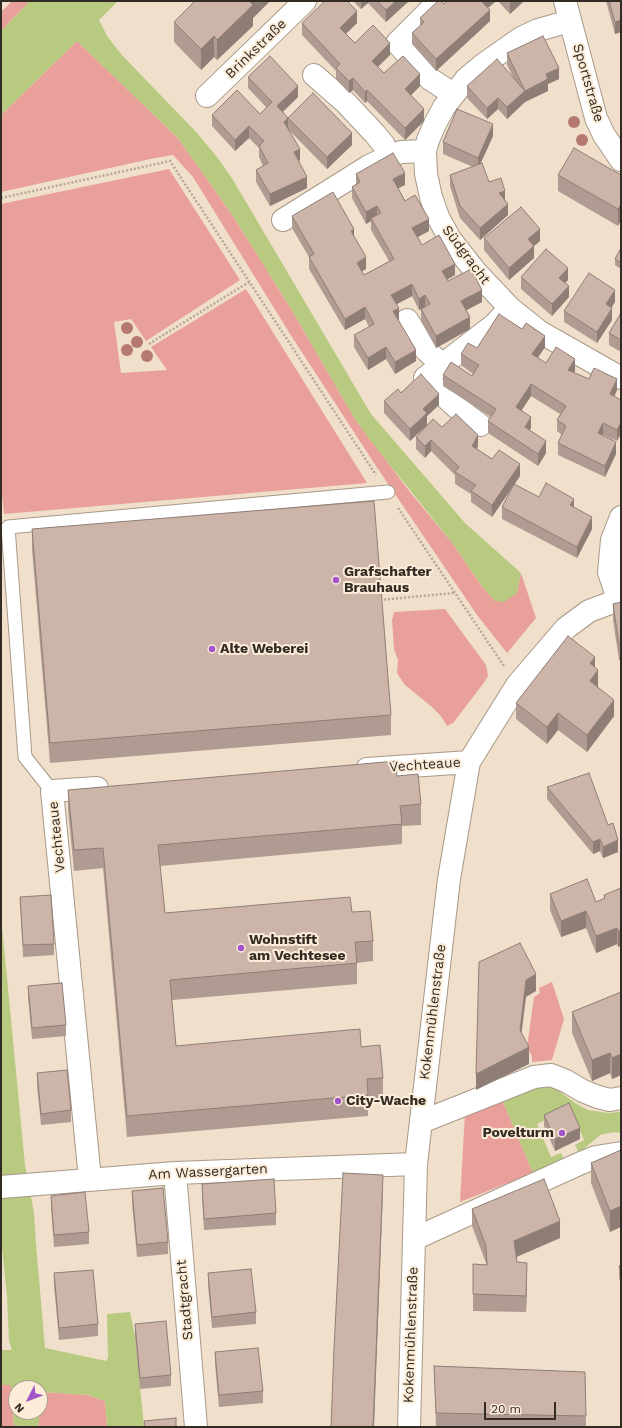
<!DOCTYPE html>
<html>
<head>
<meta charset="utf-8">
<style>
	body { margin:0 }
	#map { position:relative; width:622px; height:1428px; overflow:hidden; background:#efdfcb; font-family:"Work Sans",sans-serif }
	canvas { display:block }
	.frame { position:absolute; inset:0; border:2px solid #312b23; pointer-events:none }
	.north { position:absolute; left:8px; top:1380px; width:40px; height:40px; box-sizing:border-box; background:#fcecd8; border:1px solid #ab9f90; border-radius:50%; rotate:228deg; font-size:11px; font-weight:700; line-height:16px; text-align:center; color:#312b23 }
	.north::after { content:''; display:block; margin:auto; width:14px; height:18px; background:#a155c8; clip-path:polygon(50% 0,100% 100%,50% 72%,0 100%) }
	.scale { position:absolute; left:484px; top:1402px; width:72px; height:18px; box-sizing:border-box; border:2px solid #312b23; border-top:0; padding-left:5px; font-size:12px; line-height:14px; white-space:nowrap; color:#312b23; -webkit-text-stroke:3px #fcecd8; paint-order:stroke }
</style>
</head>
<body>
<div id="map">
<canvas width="622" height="1428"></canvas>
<div class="frame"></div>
<div class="north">N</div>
<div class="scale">20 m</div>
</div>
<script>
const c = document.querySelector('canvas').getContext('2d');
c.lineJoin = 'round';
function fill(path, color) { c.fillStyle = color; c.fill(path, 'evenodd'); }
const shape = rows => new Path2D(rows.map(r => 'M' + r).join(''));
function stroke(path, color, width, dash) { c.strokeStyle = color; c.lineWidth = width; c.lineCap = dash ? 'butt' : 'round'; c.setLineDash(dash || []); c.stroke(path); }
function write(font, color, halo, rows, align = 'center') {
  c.font = font + ' "Work Sans",sans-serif'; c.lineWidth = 4; c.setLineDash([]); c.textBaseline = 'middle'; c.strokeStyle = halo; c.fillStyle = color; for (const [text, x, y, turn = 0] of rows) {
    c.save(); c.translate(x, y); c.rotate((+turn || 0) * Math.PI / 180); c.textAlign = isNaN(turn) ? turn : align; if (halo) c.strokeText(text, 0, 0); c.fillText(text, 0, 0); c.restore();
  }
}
const green = shape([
	[12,1,30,1,1,31,1,12],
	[77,41,178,138,233,216,290,307,355,419,410,492,453,544,484,589,517,593,521,573,536,618,507,653,477,615,376,466,292,337,193,177,173,155,155,158,1,192,1,115],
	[169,169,240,280,146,341,131,319,114,322,121,373,167,370,151,347,246,289,367,483,4,514,1,485,1,204],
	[445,609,486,665,488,676,483,684,453,723,447,726,441,716,432,707,405,685,397,673,398,660,394,649,392,620,394,612],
	[552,982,564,1019,552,1060,532,1062,532,1056,527,1047,534,997,540,993,539,988],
	[501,1097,533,1173,460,1202,465,1113],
	[1,1385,11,1385,14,1425,25,1427,1,1427],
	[42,1392,88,1395,105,1401,107,1427,38,1427]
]);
const water = shape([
	[30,1,118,1,99,20,107,36,121,54,197,133,217,157,233,180,371,414,465,523,521,573,517,593,504,602,495,601,484,589,453,544,370,440,355,419,290,307,233,216,178,138,77,41,1,115,1,31],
	[1,916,25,1165,34,1213,36,1244,45,1348,106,1361,108,1358,107,1314,130,1312,135,1336,144,1427,107,1427,105,1401,88,1395,43,1392,40,1410,40,1388,16,1388,16,1412,40,1412,38,1427,25,1427,14,1425,11,1385,1,1385,1,1350,12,1350,9,1341,7,1297,1,1237],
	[548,1085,559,1091,575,1103,588,1110,608,1113,621,1112,621,1133,614,1132,600,1135,579,1153,575,1145,584,1140,570,1108,537,1124,551,1157,561,1153,565,1161,533,1173,501,1097,522,1088]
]);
const path = shape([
	[1,198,170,161,376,475],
	[149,344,249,282],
	[398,508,504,666],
	[380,600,454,593]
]);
const lane = shape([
	[52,791,25,757,8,527,388,492]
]);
const street = shape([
	[565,1,596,118,604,135,621,160],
	[432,8,397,43,430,79,453,94],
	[570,21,538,30,521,38,484,64,466,79,444,107,435,124,428,140,425,151,426,174,431,197,438,217,450,239,475,271,510,308,540,332,621,378],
	[314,75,346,103,375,134,384,145,388,157],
	[207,96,305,1],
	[283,220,369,166,388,157,401,152,425,151],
	[407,320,426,350,442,365],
	[480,425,455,406,425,378,494,325,510,308],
	[618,599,609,572,612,540,621,517],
	[367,769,469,762],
	[421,1122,534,1077,551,1075,566,1081,583,1091,598,1097,610,1100,621,1098],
	[175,1173,196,1427],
	[90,1179,52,791,97,788],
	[1,1187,175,1173,416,1164],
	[414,1239,581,1163,596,1157,621,1153],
	[409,1427,416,1164,449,879,469,762,517,685,566,628,589,611,621,599]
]);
const trees = [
	[574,122],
	[582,140],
	[127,328],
	[137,342],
	[127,350],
	[147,356]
];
const wall = shape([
	[195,1,270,1,253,18,253,26,217,60,214,57,201,70,174,42,174,22],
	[353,1,409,1,386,22,368,3,361,9],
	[447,1,496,1,488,8,490,21,436,71,412,44,412,33,420,26,420,18,444,4],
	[498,1,524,1,510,14],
	[606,1,621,1,621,32,615,34],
	[302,23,357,23,346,34,355,43,390,55,378,67,384,73,420,86,411,95,424,121,405,140,367,101,365,103,353,90,349,93,336,79,336,71,302,35],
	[507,53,559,79,548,84,548,91,525,102,507,119,498,109,487,119,467,98,467,86,513,77,507,65],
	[248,77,298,97,283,112,288,118,352,145,327,169,289,130,300,160,299,161,307,188,270,206,256,182,256,170,263,166,259,157,259,148,249,138,235,151,212,126,212,115,260,114,267,108,248,88],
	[493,136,480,164,489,182,505,201,508,215,480,240,460,218,450,186,450,175,473,167,443,154,443,142],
	[356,174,405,185,398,188,405,201,429,231,418,237,422,245,455,275,447,280,448,281,482,302,466,310,470,329,436,348,421,321,421,309,425,307,419,310,412,296,397,304,399,320,398,320,416,361,395,374,386,359,368,370,354,347,354,335,369,327,365,319,345,330,309,269,309,257,292,228,292,216,354,237,366,269,362,271,364,275,389,261,371,230,371,221,366,224,352,198,352,187,356,184],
	[558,175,621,175,618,226,558,191],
	[484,238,540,241,534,246,534,258,509,280,484,250],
	[621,248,621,269,615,265,615,259],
	[521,277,568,280,565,283,569,297,552,316,521,289],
	[615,302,611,307,612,320,597,343,564,322,564,311],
	[621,313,621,352,609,345,609,333],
	[545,347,538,358,546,363,575,371,574,373,617,390,614,397,621,400,617,441,603,435,602,436,616,454,605,477,558,455,558,443,562,435,557,431,557,420,560,414,531,396,522,410,531,428,530,430,546,453,538,466,488,433,488,421,491,417,443,386,443,375,472,376,473,374,461,365,461,354,477,348],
	[401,393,439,405,427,416,427,425,442,427,478,446,477,449,520,476,492,517,471,502,471,494,455,484,455,475,431,451,425,458,416,449,416,437,425,426,410,441,384,413,384,401],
	[539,497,574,507,592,529,577,558,502,519,502,507],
	[32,529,391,715,391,735,50,763,32,549],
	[621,602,621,660,619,660,613,620,613,604],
	[595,667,598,686,598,687,614,716,587,752,558,730,547,744,516,719,516,703],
	[397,776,421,804,421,825,402,826,402,844,160,866,165,913,352,912,373,941,373,961,357,963,357,984,172,1000,176,1046,383,1078,383,1099,368,1100,368,1116,127,1137,103,868,74,871,68,810,68,790],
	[547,787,608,825,618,852,603,858,600,851,593,854,547,799],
	[621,888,618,947,617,944,596,953,586,928,561,937,550,910,550,894,596,902,604,899,604,895],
	[20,897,54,944,54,955,23,957],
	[28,986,66,1025,66,1036,32,1039,28,998],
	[621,992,621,1075,612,1079,610,1073,592,1081,572,1033,572,1012],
	[37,1073,71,1110,71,1122,41,1125,37,1085],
	[544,1115,580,1139,555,1151,544,1126],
	[621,1150,610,1232,591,1183,591,1163],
	[202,1184,276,1213,276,1225,204,1230,202,1196],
	[132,1191,168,1242,168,1254,137,1257,132,1203],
	[51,1196,89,1232,89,1244,54,1247,51,1207],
	[472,1209,560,1238,516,1257,517,1262,527,1279,526,1312,473,1311,473,1264,486,1265,486,1263,472,1226],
	[1,1247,2,1251,2,1262,1,1263],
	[621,1265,621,1284,619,1278,619,1266],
	[54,1273,98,1324,98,1336,59,1340,54,1285],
	[208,1273,256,1312,256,1324,212,1328,208,1285],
	[135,1324,171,1375,171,1386,140,1389,135,1336],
	[215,1352,263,1391,263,1403,219,1407,215,1364],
	[434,1366,585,1372,586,1427,436,1427]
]);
const shadedWall = shape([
	[249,1,270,1,253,18,253,26,217,60,217,40],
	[361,1,368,1,368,3,361,9],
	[396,1,409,1,386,22,386,10],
	[483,1,496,1,482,13,482,2],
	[512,1,524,1,510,14,510,3],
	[490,10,490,21,436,71,436,59],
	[357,11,357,23,340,39,340,28],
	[621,20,621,32,615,34,615,22],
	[214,36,214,57,201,70,201,49],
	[390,43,390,55,372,72,372,61],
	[559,68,559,79,548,84,548,91,525,102,525,91,546,74],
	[420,74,420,86,405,101,405,89],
	[353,78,353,90,349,93,349,81],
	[298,86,298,97,277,117,277,106],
	[367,90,367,101,365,103,365,92],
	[525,91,525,102,507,119,507,107],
	[498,98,498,109,487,119,487,108],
	[424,109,424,121,405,140,405,128],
	[288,118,288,129,284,122],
	[493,124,493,136,478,169,478,158],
	[249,126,249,138,235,151,235,140],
	[352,133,352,145,327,169,327,157],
	[300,149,300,160,294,164,294,152],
	[405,173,405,185,393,191,393,179],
	[307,177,307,188,270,206,270,194],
	[505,191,505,203,499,193],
	[508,204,508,215,480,240,480,228],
	[621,204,621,220,618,226,618,209],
	[377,206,377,218,371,218,371,221,366,224,366,212],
	[429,219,429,231,412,240,412,228],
	[354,229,354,240,351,231],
	[540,229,540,241,528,251,528,239],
	[534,246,534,258,509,280,509,268],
	[366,257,366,269,357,274,357,263],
	[455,264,455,275,442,282,442,271],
	[568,268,568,280,559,289,559,278],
	[412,284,412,296,391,307,391,295],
	[569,286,569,297,552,316,552,304],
	[482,290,482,302,461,313,461,301],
	[615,290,615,302,606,316,606,304],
	[425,295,425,307,419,310,419,299],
	[365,307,365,319,345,330,345,319],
	[399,308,399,320,393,323,393,311],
	[612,308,612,320,597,343,597,332],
	[470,317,470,329,436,348,436,336],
	[545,336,545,347,532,366,532,354],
	[386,347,386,359,368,370,368,358],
	[416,350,416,361,395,374,395,362],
	[575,359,575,371,568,382,568,370],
	[617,379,617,390,610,406,610,394],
	[531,384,531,396,516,418,516,407],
	[439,394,439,405,427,416,427,425,410,441,410,429,423,409],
	[531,417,531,428,525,438,525,427],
	[621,422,621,434,617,441,617,430],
	[603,423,603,435,598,445,598,433],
	[478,435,478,446,472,457,472,446],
	[431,440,431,451,425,458,425,446],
	[546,441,546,453,538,466,538,454],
	[616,442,616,454,605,477,605,466],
	[520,464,520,476,492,517,492,505],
	[574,499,574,510,570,505],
	[592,517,592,529,577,558,577,547],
	[595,657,595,673,598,670,598,686,590,698,590,663],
	[614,700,614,716,587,752,587,735],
	[558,713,558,730,547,744,547,727],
	[600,839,600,851,593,854,593,842],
	[618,840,618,852,603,858,603,847],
	[586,911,586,928,561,937,561,921],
	[617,928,617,944,596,953,596,936],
	[621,930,621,946,618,947,618,931],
	[536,974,536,991,526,997,520,1046,520,1030,526,980],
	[529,1047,529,1064,476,1090,476,1074],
	[610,1053,610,1073,592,1081,592,1060],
	[621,1054,621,1075,612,1079,612,1058],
	[580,1128,580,1139,555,1151,555,1139],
	[383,1175,383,1192,374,1427,373,1427],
	[621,1206,621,1227,610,1232,610,1211],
	[560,1221,560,1238,514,1258,514,1241],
	[527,1263,527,1279,526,1312,526,1296]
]);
const building = shape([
	[195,1,249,1,253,5,217,40,214,36,201,49,174,22,195,1],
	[325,1,347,1,357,11,340,28,355,43,373,25,390,43,372,61,384,73,403,56,420,74,405,89,424,109,405,128,367,90,365,92,353,78,349,81,336,68,340,64,302,23,325,1],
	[377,1,396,1,386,10,377,1],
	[438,1,441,1,444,4,447,1,483,1,482,2,490,10,436,59,412,33,424,22,420,18,438,1],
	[609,1,621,1,621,20,615,22,609,1],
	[543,36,559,68,546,74,548,79,525,91,507,53,543,36],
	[270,56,298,86,277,106,288,118,284,122,300,149,294,152,307,177,270,194,256,170,268,163,259,146,264,141,249,126,235,140,212,115,237,90,260,114,272,102,248,77,270,56],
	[497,59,525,91,507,107,498,98,487,108,467,86,497,59],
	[313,93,352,133,327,157,288,118,313,93],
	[457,109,493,124,478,158,443,142,457,109],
	[574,148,621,175,621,204,618,209,558,175,574,148],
	[393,153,405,173,393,179,405,201,415,195,429,219,412,228,422,245,439,235,455,264,442,271,448,281,471,269,482,290,461,301,470,317,436,336,421,309,430,304,425,295,419,299,412,284,391,295,399,308,393,311,416,350,395,362,386,347,368,358,354,335,374,324,365,307,345,319,309,257,314,254,292,216,333,192,354,229,351,231,366,257,357,263,364,275,394,259,371,218,381,213,377,206,366,212,352,187,360,182,356,174,393,153],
	[482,163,489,182,501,178,505,191,499,193,508,204,480,228,460,206,450,175,482,163],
	[521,207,540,229,528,239,534,246,509,268,484,238,521,207],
	[621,248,621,263,615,259,621,248],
	[546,249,568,268,559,278,569,286,552,304,521,277,546,249],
	[589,273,615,290,606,304,612,308,597,332,564,311,589,273],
	[621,313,621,340,609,333,621,313],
	[499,314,522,329,526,323,545,336,532,354,546,363,556,347,575,359,568,370,589,379,594,368,617,379,610,394,621,400,621,422,617,430,603,423,598,433,616,442,605,466,558,443,566,426,557,420,566,406,531,384,516,407,531,417,525,427,546,441,538,454,488,421,496,409,443,375,451,362,472,376,479,365,461,354,468,343,477,348,499,314],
	[421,374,439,394,423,409,427,413,410,429,384,401,398,389,401,393,421,374],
	[456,414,478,435,472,446,492,459,499,450,520,464,492,505,471,491,476,485,455,472,459,467,431,440,425,446,416,437,433,419,442,427,456,414],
	[546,483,574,499,570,505,592,517,577,547,502,507,514,484,539,497,546,483],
	[374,501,391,715,50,743,32,529,374,501],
	[621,602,621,643,619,644,613,604,621,602],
	[568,636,595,657,590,663,598,670,590,681,614,700,587,735,558,713,547,727,516,703,568,636],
	[396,761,397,776,418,774,421,804,400,806,402,824,158,845,165,913,350,897,352,912,370,911,373,941,355,942,357,963,170,980,176,1046,360,1029,361,1047,380,1045,383,1078,367,1079,368,1095,127,1116,103,848,74,850,68,790,396,761],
	[589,773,608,825,613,823,618,840,603,847,600,839,593,842,547,787,589,773],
	[587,879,596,902,605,898,604,895,621,888,621,930,618,931,617,928,596,936,586,911,561,921,550,894,587,879],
	[51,895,54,944,23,945,20,897,51,895],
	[520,943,536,974,526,980,520,1030,529,1047,476,1074,479,962,520,943],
	[62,983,66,1025,32,1028,28,986,62,983],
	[621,992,621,1054,612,1058,610,1053,592,1060,572,1012,621,992],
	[67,1070,71,1110,41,1114,37,1073,67,1070],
	[569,1103,580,1128,555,1139,544,1115,569,1103],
	[621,1150,621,1206,610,1211,591,1163,621,1150],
	[343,1173,383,1175,373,1427,331,1427,334,1348,343,1173],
	[274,1179,276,1213,204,1219,202,1184,274,1179],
	[544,1179,560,1221,514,1241,517,1262,527,1263,526,1296,473,1294,473,1264,487,1265,486,1246,472,1209,544,1179],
	[163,1188,168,1242,137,1245,132,1191,163,1188],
	[85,1192,89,1232,54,1235,51,1196,85,1192],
	[621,1265,621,1272,619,1266,621,1265],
	[251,1269,256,1312,212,1317,208,1273,251,1269],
	[93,1270,98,1324,59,1328,54,1273,93,1270],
	[166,1321,171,1375,140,1378,135,1324,166,1321],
	[258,1348,263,1391,219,1395,215,1352,258,1348],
	[434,1366,585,1372,586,1416,436,1413,434,1366],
	[176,1418,176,1427,145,1427,144,1421,176,1418]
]);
const markers = [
	[336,580,4,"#a155c8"],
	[212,649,4,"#a155c8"],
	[241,948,4,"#a155c8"],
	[338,1101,4,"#a155c8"],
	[562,1133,4,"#a155c8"]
];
const streetNames = [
	["Brinkstraße",256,49,-44],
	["Sportstraße",588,83,74],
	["Südgracht",466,255,53],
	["Vechteaue",425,765,-4],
	["Vechteaue",57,837,-96],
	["Kokenmühlenstraße",433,1012,-83],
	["Am Wassergarten",208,1172,-3],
	["Stadtgracht",185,1300,-95],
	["Kokenmühlenstraße",411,1335,-88]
];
const poiNames = [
	["Grafschafter",344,572],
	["Brauhaus",344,588],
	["Alte Weberei",220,649],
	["Wohnstift",249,940],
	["am Vechtesee",249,956],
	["City-Wache",346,1101],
	["Povelturm",554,1133,"right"]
];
fill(green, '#eaa09a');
fill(water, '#b7ca7f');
stroke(lane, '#a89987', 15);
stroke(street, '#a89987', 24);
stroke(path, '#b5a898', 2.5, [2, 2]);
stroke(lane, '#fff', 13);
stroke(street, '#fff', 22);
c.fillStyle = '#b57970';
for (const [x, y] of trees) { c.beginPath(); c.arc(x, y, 6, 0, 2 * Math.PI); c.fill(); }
fill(wall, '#af9b91');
fill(shadedWall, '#8f7e76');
fill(building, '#ccb4a9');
stroke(building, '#8f7e76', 1);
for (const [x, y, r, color] of markers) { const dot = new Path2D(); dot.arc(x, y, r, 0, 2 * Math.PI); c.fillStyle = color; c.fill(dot); stroke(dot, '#fcecd8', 1.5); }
write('14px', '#312b23', '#fcecd8', streetNames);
write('bold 14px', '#312b23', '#fcecd8', poiNames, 'left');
</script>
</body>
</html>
